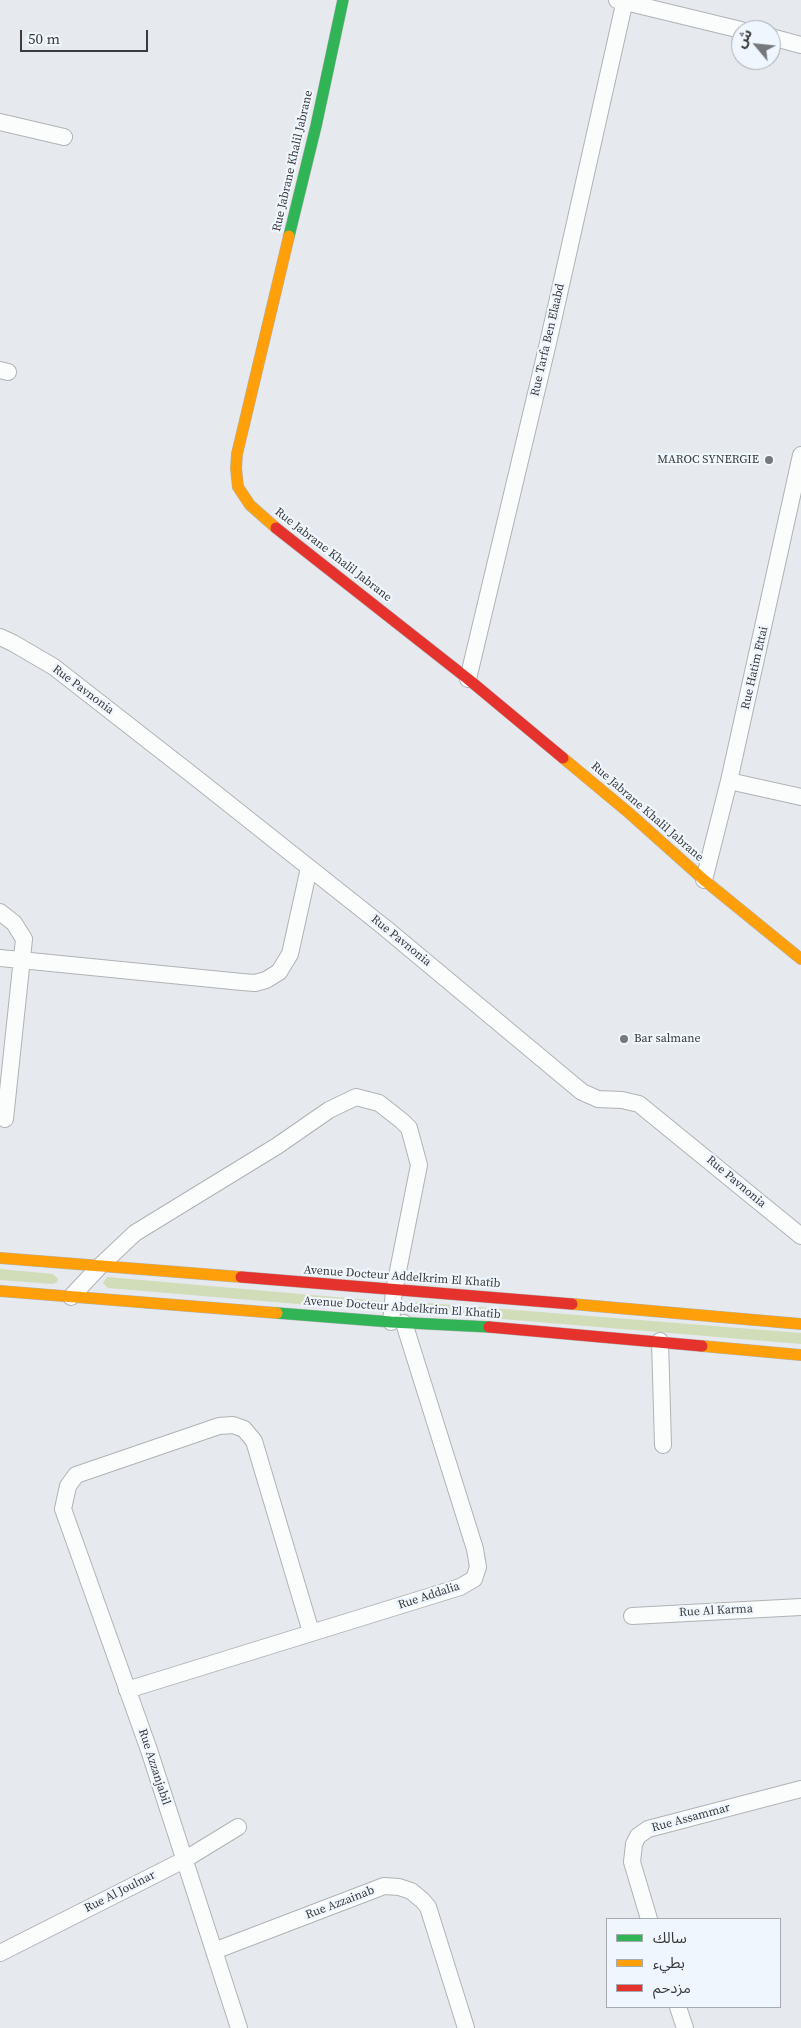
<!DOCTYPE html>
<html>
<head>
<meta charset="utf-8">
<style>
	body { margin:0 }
	#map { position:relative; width:801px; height:2028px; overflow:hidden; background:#e6e9ed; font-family:"Source Serif 4","Noto Sans Arabic",serif }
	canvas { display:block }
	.legend { position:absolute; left:606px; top:1918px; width:175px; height:90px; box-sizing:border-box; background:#f0f6fd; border:1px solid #a7abb1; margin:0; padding:6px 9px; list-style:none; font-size:15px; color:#393b3e }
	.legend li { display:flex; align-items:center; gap:10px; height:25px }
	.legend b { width:25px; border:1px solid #a7abb1 }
	.north { position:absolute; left:731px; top:20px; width:50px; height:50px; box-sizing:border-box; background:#f0f6fd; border:1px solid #a7abb1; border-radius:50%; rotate:298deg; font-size:14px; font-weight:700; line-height:20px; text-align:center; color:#393b3e }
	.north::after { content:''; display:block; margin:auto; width:18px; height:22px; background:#76787b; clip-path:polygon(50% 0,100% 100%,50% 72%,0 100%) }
	.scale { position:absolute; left:20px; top:30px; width:128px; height:22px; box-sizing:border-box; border:2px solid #393b3e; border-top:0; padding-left:6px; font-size:15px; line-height:18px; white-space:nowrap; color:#393b3e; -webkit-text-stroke:4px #f0f6fd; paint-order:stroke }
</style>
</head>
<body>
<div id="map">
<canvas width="801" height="2028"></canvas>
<ul class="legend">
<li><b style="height:6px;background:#30b455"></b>سالك</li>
<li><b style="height:6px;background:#ff9f0a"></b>بطيء</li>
<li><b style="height:6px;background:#e5322d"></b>مزدحم</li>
</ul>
<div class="north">ش</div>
<div class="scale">50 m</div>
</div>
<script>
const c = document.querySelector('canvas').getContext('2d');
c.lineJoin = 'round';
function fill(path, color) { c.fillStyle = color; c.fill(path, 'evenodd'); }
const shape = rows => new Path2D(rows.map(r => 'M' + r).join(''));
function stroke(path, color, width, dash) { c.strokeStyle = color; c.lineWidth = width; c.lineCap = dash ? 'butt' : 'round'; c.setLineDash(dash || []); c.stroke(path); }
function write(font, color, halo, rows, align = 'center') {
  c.font = font + ' "Source Serif 4",serif'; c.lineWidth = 4.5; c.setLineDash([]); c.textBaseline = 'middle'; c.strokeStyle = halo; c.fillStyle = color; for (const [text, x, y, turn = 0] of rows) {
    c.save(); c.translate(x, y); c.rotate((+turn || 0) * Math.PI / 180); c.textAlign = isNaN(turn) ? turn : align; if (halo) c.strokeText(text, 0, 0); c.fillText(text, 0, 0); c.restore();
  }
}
const green = shape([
	[0,1269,53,1274,58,1279,57,1282,52,1284,0,1280],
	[107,1277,381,1301,385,1303,385,1307,381,1311,108,1288,103,1283],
	[416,1302,801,1333,801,1344,419,1312,414,1309]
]);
const street = shape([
	[617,0,741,30],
	[771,37,801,45],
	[0,122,64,137],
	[0,370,8,372],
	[0,637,13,643,54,667,200,781,384,927,582,1092,598,1099,622,1100,639,1104,801,1236],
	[468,679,548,343,625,0],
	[729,781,801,797],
	[704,880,729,781,801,455],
	[0,912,14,923,24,939,5,1119],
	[0,958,242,982,255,983,266,980,279,972,290,954,309,868],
	[71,1297,99,1267,135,1233,277,1146,329,1110,356,1097,379,1103,402,1121,409,1128,419,1165,394,1291,391,1322],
	[660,1341,663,1445],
	[632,1616,801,1607],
	[127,1690,460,1587,474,1579,478,1567,475,1549,404,1323],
	[649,1919,632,1862,634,1844,638,1836,648,1829,801,1789],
	[214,1951,384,1886,399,1887,411,1891,422,1900,428,1907,466,2028],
	[0,1953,184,1860,238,1827],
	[678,2007,685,2028],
	[239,2028,149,1750,63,1509,68,1486,76,1475,219,1426,233,1425,244,1429,254,1441,311,1632]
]);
const fast = shape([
	[289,236,316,126,343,0],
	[277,1313,391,1322,489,1327]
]);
const slow = shape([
	[276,528,250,505,238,487,236,468,237,454,289,236],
	[563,758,629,813,704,880,801,959],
	[0,1258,241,1277],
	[0,1291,277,1313],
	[572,1304,801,1324],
	[702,1346,801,1355]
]);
const jam = shape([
	[276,528,468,679,563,758],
	[241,1277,572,1304],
	[489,1327,702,1346]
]);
const markers = [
	[769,460,5,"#76787b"],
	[624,1039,5,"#76787b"]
];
const streetNames = [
	["Rue Jabrane Khalil Jabrane",293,161,-77],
	["Rue Tarfa Ben Elaabd",548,340,-77],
	["Rue Jabrane Khalil Jabrane",333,555,38],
	["Rue Hatim Ettai",755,668,-77],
	["Rue Pavnonia",83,690,37],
	["Rue Jabrane Khalil Jabrane",647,812,41],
	["Rue Pavnonia",401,941,39],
	["Rue Pavnonia",736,1182,40],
	["Avenue Docteur Addelkrim El Khatib",402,1277,4],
	["Avenue Docteur Abdelkrim El Khatib",402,1308,4],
	["Rue Addalia",429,1596,-18],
	["Rue Al Karma",716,1611,-3],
	["Rue Azzanjabil",154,1767,72],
	["Rue Assammar",691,1818,-15],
	["Rue Al Joulnar",120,1892,-27],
	["Rue Azzainab",340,1903,-21]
];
const poiNames = [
	["MAROC SYNERGIE",759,460],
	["Bar salmane",634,1039,"left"]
];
fill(green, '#d1ddb8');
stroke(street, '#b0b3b5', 18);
stroke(fast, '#b0b3b5', 12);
stroke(slow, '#b0b3b5', 12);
stroke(jam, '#b0b3b5', 12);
stroke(street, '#fbfcfc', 16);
stroke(fast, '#30b455', 11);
stroke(slow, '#ff9f0a', 11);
stroke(jam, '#e5322d', 11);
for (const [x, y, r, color] of markers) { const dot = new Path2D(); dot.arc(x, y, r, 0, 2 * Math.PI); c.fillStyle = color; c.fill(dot); stroke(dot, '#f0f6fd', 2); }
write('12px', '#393b3e', '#f0f6fd', streetNames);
write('12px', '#393b3e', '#f0f6fd', poiNames, 'right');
</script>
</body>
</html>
